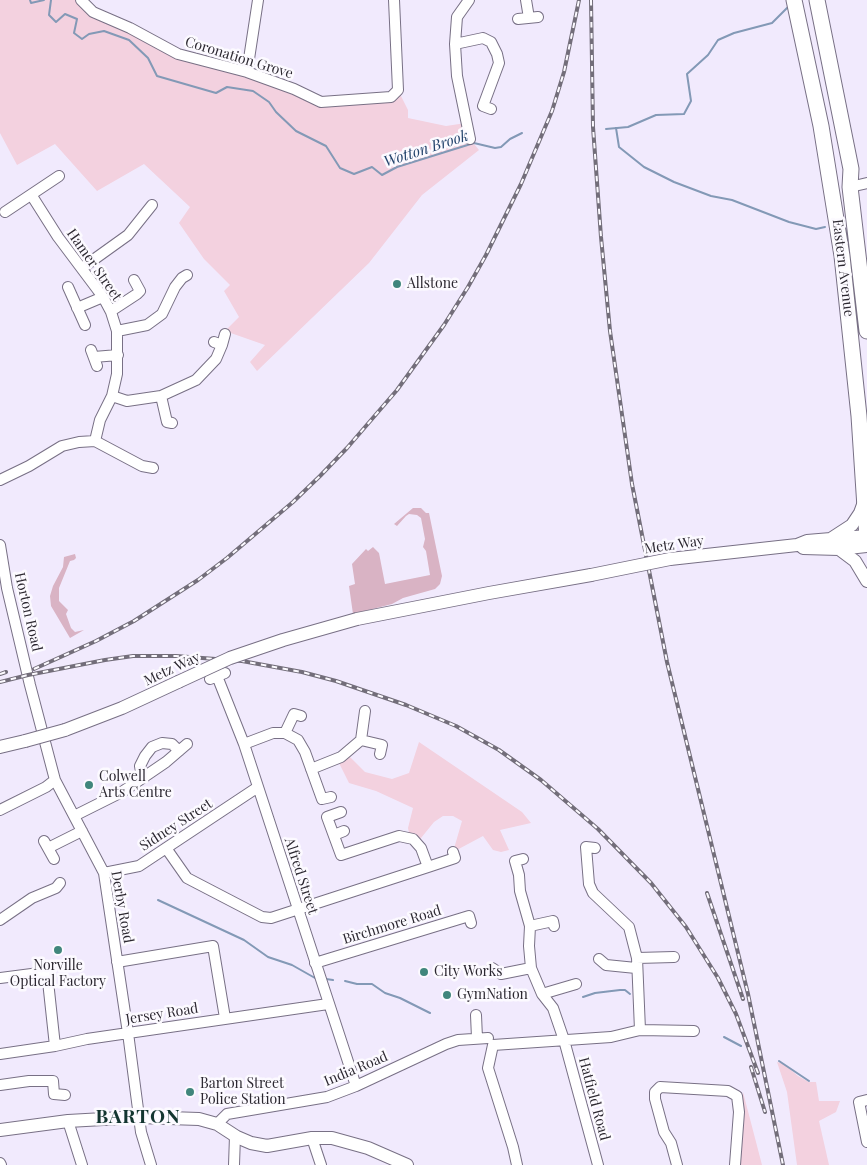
<!DOCTYPE html>
<html>
<head>
<meta charset="utf-8">
<style>
	body { margin:0 }
	canvas { display:block; background:#f1eafd }
</style>
</head>
<body>
<canvas width="867" height="1165"></canvas>
<script>
const c = document.querySelector('canvas').getContext('2d');
c.lineJoin = 'round';
function fill(path, color) { c.fillStyle = color; c.fill(path, 'evenodd'); }
const shape = rows => new Path2D(rows.map(r => 'M' + r).join(''));
function stroke(path, color, width, dash) { c.strokeStyle = color; c.lineWidth = width; c.lineCap = dash ? 'butt' : 'round'; c.setLineDash(dash || []); c.stroke(path); }
function write(font, color, halo, rows, align = 'center') {
  c.font = font + ' "Playfair Display",serif'; c.lineWidth = 5; c.setLineDash([]); c.textBaseline = 'middle'; c.strokeStyle = halo; c.fillStyle = color; for (const [text, x, y, turn = 0] of rows) {
    c.save(); c.translate(x, y); c.rotate((+turn || 0) * Math.PI / 180); c.textAlign = isNaN(turn) ? turn : align; if (halo) c.strokeText(text, 0, 0); c.fillText(text, 0, 0); c.restore();
  }
}
const green = shape([
	[0,0,81,0,178,54,309,97,391,97,398,90,408,110,408,118,446,126,466,123,470,139,479,150,422,195,369,263,257,371,250,362,265,345,225,331,239,317,224,291,230,285,204,259,179,223,190,207,144,164,97,191,55,144,17,165,0,133],
	[419,742,522,812,531,823,500,830,509,850,501,852,493,850,483,836,453,852,462,821,453,816,443,816,434,822,417,843,410,838,408,828,413,808,376,791,349,783,337,759,346,753,365,772,392,779,409,773],
	[777,1062,784,1064,798,1076,809,1082,816,1082,819,1101,840,1101,836,1112,819,1121,829,1165,797,1165,787,1092],
	[743,1092,762,1165,736,1165,739,1150]
]);
const forest = shape([
	[413,508,421,508,426,513,429,513,442,576,440,584,435,589,403,598,392,604,353,614,349,586,355,584,352,564,366,549,368,551,373,547,379,553,385,584,430,575,426,551,423,547,425,539,421,518,417,515,409,514,406,516,397,526,394,524],
	[75,554,76,558,74,560,70,561,59,588,59,601,68,610,66,614,71,628,75,632,84,630,70,638,51,606,50,596,53,586,63,567,64,557]
]);
const stream = shape([
	[30,0,31,3,44,0],
	[51,0,49,15,56,22,65,14,77,19,74,33,82,39,89,34,104,31,129,40,148,58,157,76,216,93,227,87,253,91,269,102,276,112,296,131,326,146,340,168,354,174,372,167,382,175,397,167,474,143,495,148,501,147,510,139,522,133],
	[616,128,619,147,644,167,674,182,711,196,732,200,789,222,816,229,825,227],
	[606,129,628,127,656,115,684,114,691,101,687,74,708,55,718,40,734,33,772,23,788,7],
	[158,900,244,940,268,957,292,965,315,978],
	[326,979,333,980],
	[345,981,357,984,372,984,385,993,400,998,430,1013],
	[583,997,595,993,620,990,625,990,630,994],
	[724,1037,741,1046],
	[779,1061,809,1081]
]);
const minor = shape([
	[81,0,93,12,130,28,178,54,247,72,294,89,321,102,391,97,398,90,394,0],
	[469,0,457,17,455,44,457,76,470,139],
	[526,0,529,18],
	[518,19,538,17],
	[455,44,483,38,491,42,497,54,499,63,483,106,491,109],
	[247,72,258,0],
	[850,187,867,183],
	[32,196,58,237,103,297,111,312,117,331,117,374,112,396,100,420,95,441],
	[5,212,59,176],
	[82,268,128,235,152,205],
	[68,287,85,325],
	[77,308,103,297],
	[111,311,137,294,140,291,134,280],
	[117,331,147,325,162,314,175,287,182,278,187,275],
	[222,345,225,334],
	[91,350,97,366],
	[94,357,118,355],
	[112,396,127,401,161,396,196,380,216,359,222,345,214,342],
	[161,396,167,422,172,423],
	[0,480,29,466,62,446,79,442,95,441,142,466,153,468],
	[0,545,7,588,30,685,55,780,104,873,128,1033,141,1132,151,1165],
	[217,676,244,744,356,1086],
	[210,679,225,673],
	[285,733,294,714,301,716],
	[361,740,382,745,380,754],
	[244,744,273,733,285,733,298,740,305,752,322,799,331,797],
	[311,769,341,757,361,740,365,711],
	[142,777,140,766,145,756,152,747,162,743,172,744,179,751],
	[0,810,46,787,55,780],
	[341,812,327,817,341,855,399,836,413,839,421,848,428,867,455,858,453,852],
	[74,816,122,792,166,762,187,744],
	[334,835,344,831],
	[44,841,54,859],
	[48,848,82,831],
	[166,848,187,878,262,917,271,918,428,867],
	[595,848,586,847,589,884,593,893,629,927,637,958,640,1030],
	[523,859,515,861,519,875,520,891,530,926,529,946,531,968,542,994,553,1008,564,1040,598,1165],
	[104,873,139,866,258,787],
	[0,920,32,898,56,888,60,883],
	[530,926,553,921,554,926],
	[637,958,674,957],
	[599,959,606,965,636,968],
	[117,962,213,946,225,1018],
	[315,963,469,916,471,923],
	[492,968,501,974,531,968],
	[0,978,47,972,55,1046],
	[542,994,576,984],
	[476,1015,477,1038],
	[0,1054,55,1046,87,1039,328,1004],
	[0,1085,29,1081,53,1081,54,1094,65,1095],
	[867,1100,859,1102,867,1142],
	[68,1121,82,1165],
	[217,1124,227,1114,327,1097,356,1086,446,1044,458,1040,488,1038],
	[312,1138,321,1165],
	[0,1163,1,1165],
	[234,1165,235,1136],
	[517,1165,513,1147,488,1068,493,1045,611,1037,640,1030,694,1031],
	[677,1165,671,1143,664,1132,655,1099,655,1092,660,1087,728,1091,737,1096,739,1112,735,1165]
]);
const major = shape([
	[832,538,852,525,860,513,864,502],
	[803,548,839,549,867,546],
	[839,549,855,561,867,581],
	[670,559,797,545,807,541,867,536],
	[357,619,489,593,591,575],
	[65,730,122,708,178,682],
	[0,747,25,741],
	[0,1130,68,1121,139,1117,199,1119,217,1124,237,1137,251,1143,267,1146,312,1138,332,1138,368,1148,407,1165]
]);
const highway = shape([
	[794,0,821,126,842,256,859,416,867,538],
	[817,0,851,169,850,187,867,331]
]);
const rail = shape([
	[591,0,593,127,601,237,610,331,632,484,667,662,748,994,783,1165],
	[34,669,96,641,134,621,198,580,227,558,293,502,320,476,347,448,397,390,444,325,468,287,486,255,521,184,552,111,564,72,579,0],
	[0,674,6,672],
	[0,682,28,675,105,660,133,656,176,656,242,661,302,672,336,681,406,705,456,726,499,750,541,780,598,829,651,883,686,927,718,978,736,1014,758,1073],
	[707,893,743,999],
	[751,1067,765,1112]
]);
const majorBridge = shape([
	[591,575,670,559],
	[178,682,230,658,283,640,357,619],
	[25,741,65,730]
]);
const markers = [
	[397,284,5,"#40867c"],
	[89,785,5,"#40867c"],
	[58,950,5,"#40867c"],
	[424,972,5,"#40867c"],
	[447,995,5,"#40867c"],
	[190,1092,5,"#40867c"]
];
const streetNames = [
	["Coronation Grove",239,58,17],
	["Hamer Street",94,265,55],
	["Eastern Avenue",843,268,83],
	["Metz Way",674,545,-8],
	["Horton Road",28,612,77],
	["Metz Way",172,669,-25],
	["Sidney Street",176,825,-33],
	["Alfred Street",301,876,72],
	["Derby Road",122,907,80],
	["Birchmore Road",392,925,-17],
	["Jersey Road",162,1014,-9],
	["India Road",356,1069,-23],
	["Hatfield Road",594,1099,75]
];
const poiNames = [
	["Allstone",407,284],
	["Colwell",99,777],
	["Arts Centre",99,793],
	["Norville",58,966,"center"],
	["Optical Factory",58,982,"center"],
	["City Works",434,972],
	["GymNation",457,995],
	["Barton Street",200,1084],
	["Police Station",200,1100]
];
const waterNames = [
	["Wotton Brook",426,149,-18]
];
const districtNames = [
	["BARTON",138,1117]
];
fill(green, '#f3d1df');
fill(forest, '#d9b3c4');
stroke(stream, '#8399b6', 2);
stroke(minor, '#787085', 12);
stroke(major, '#787085', 14);
stroke(highway, '#787085', 17);
stroke(minor, '#fff', 10);
stroke(major, '#fff', 12);
stroke(highway, '#fff', 15);
stroke(rail, '#736e7a', 4);
stroke(rail, '#fcfaff', 2, [5.5]);
stroke(majorBridge, '#787085', 14, []);
stroke(majorBridge, '#fff', 12);
for (const [x, y, r, color] of markers) { const dot = new Path2D(); dot.arc(x, y, r, 0, 2 * Math.PI); c.fillStyle = color; c.fill(dot); stroke(dot, '#fcfaff', 2); }
write('14px', '#2c2831', '#fcfaff', streetNames);
write('14px', '#2c2831', '#fcfaff', poiNames, 'left');
write('italic 15px', '#23436c', '#fcfaff', waterNames);
c.letterSpacing = '1px';
write('bold 19px', '#133530', '#fcfaff', districtNames);
c.letterSpacing = '0px';
</script>
</body>
</html>
